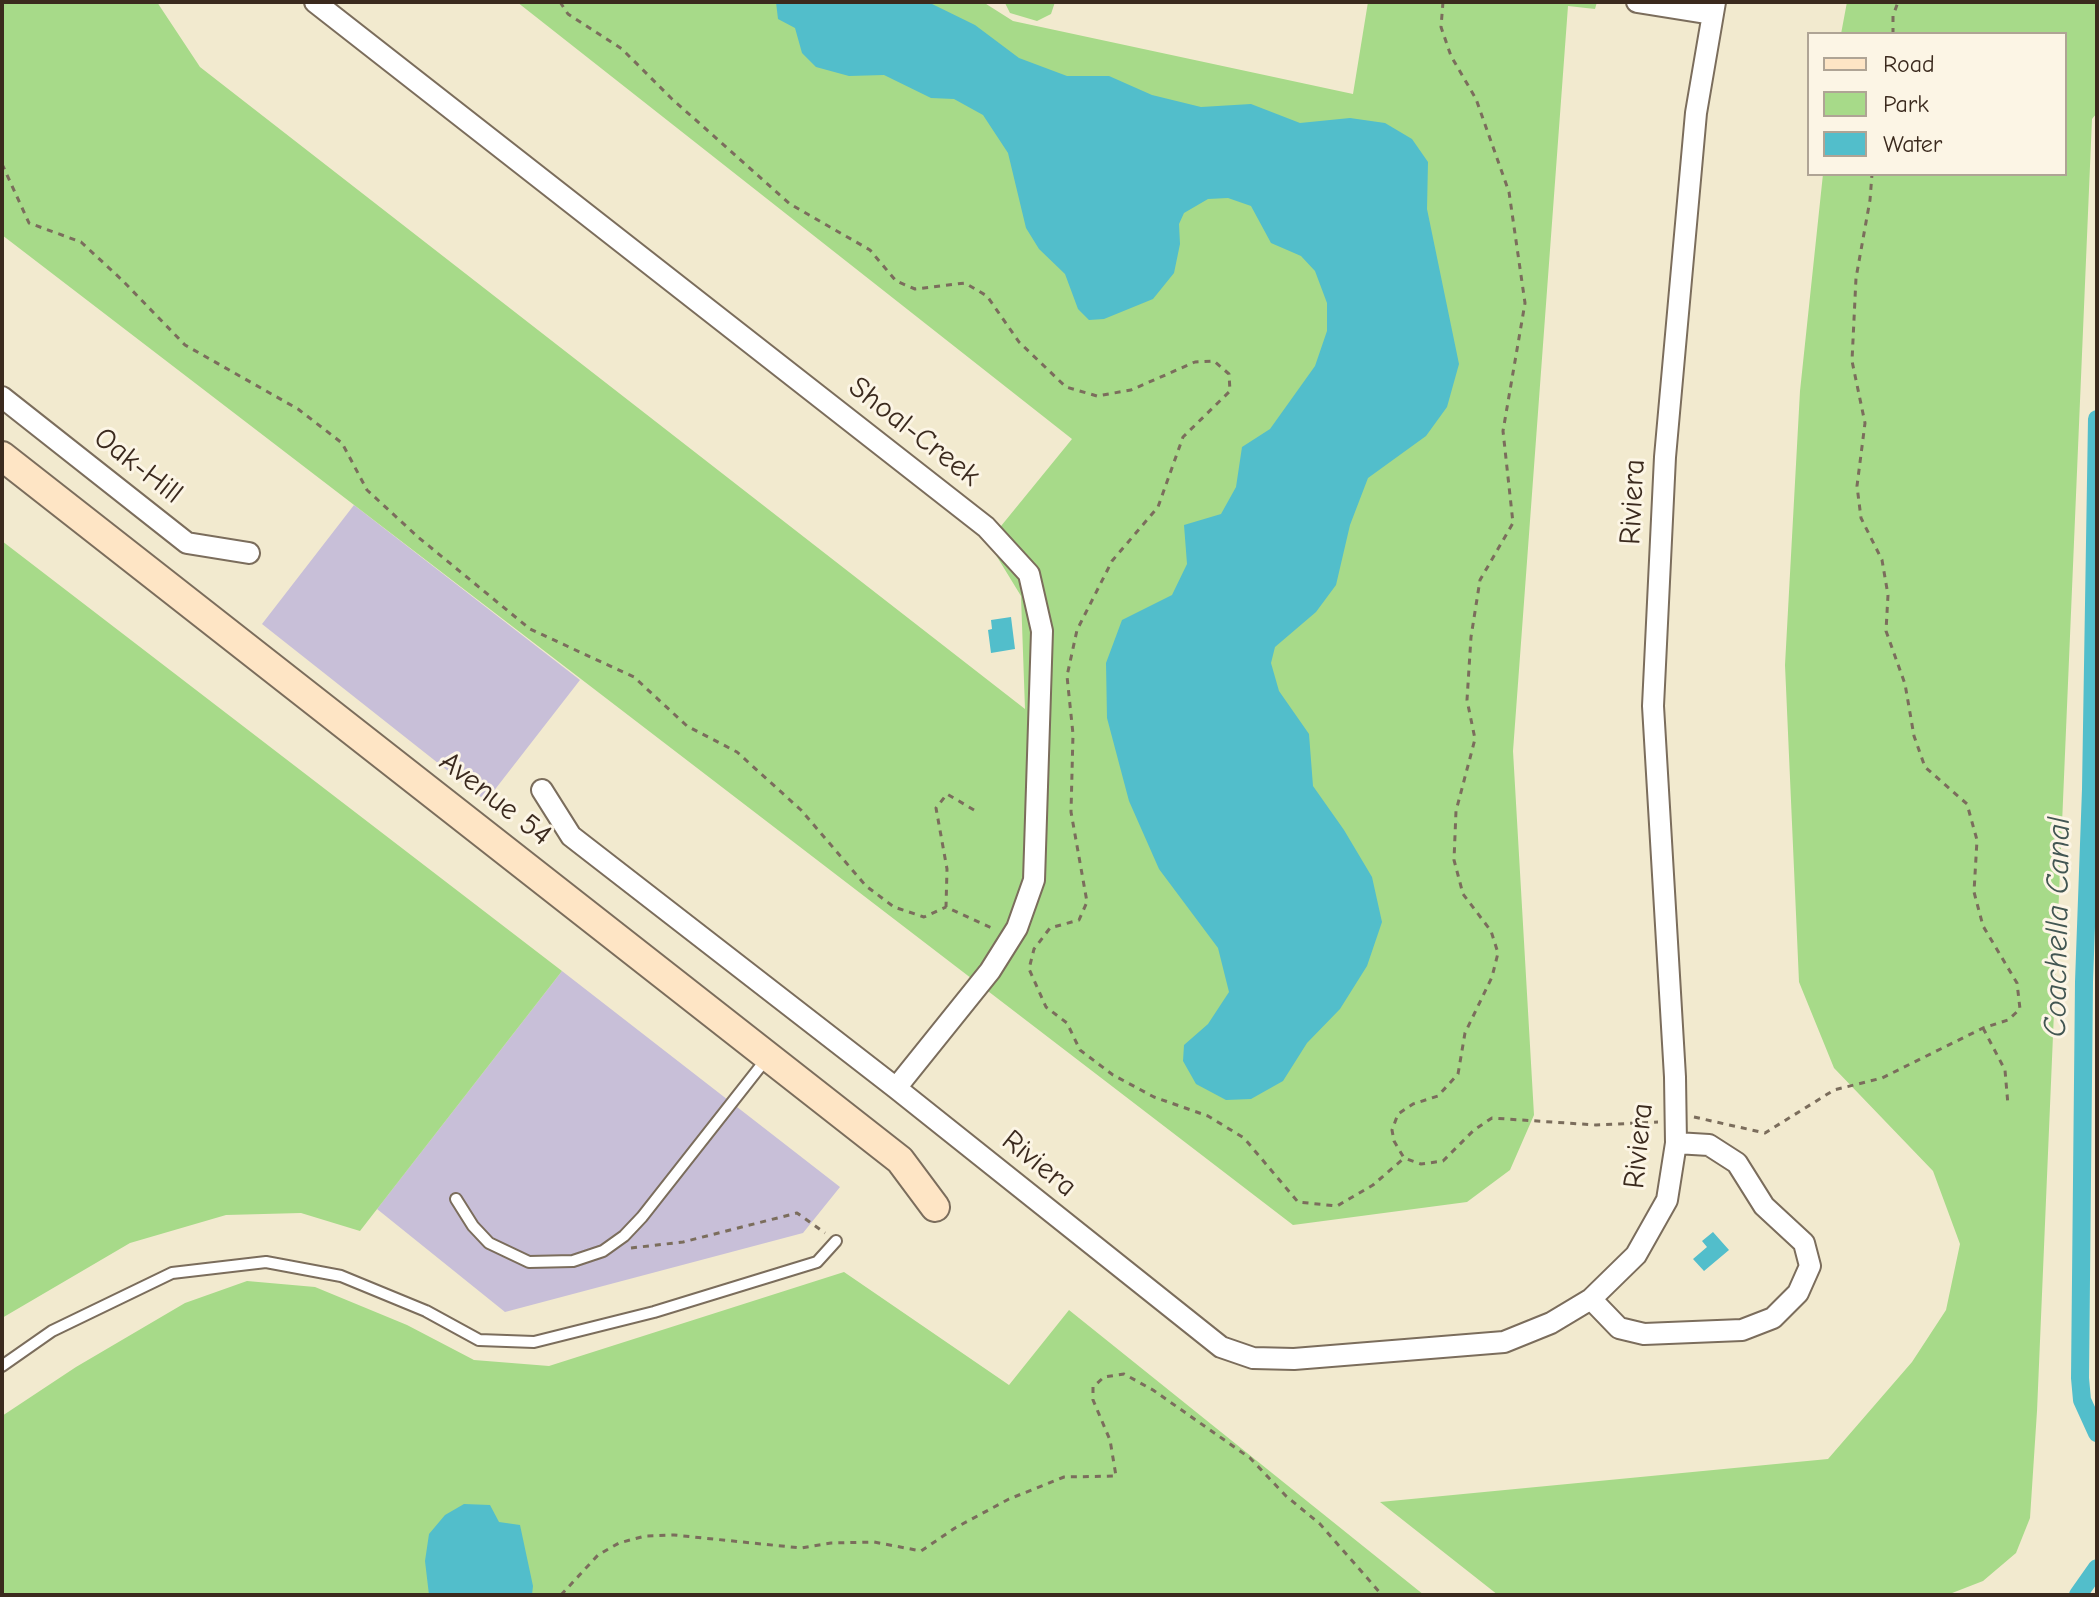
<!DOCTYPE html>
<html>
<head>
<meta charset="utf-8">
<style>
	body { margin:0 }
	#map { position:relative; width:2099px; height:1597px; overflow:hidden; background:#f2eacf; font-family:"Comic Neue",sans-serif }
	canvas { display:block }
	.frame { position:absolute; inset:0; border:4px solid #3b2a1e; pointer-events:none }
	.legend { position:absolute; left:1807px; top:32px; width:260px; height:144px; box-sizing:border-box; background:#fcf5e5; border:2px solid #afa495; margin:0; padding:10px 14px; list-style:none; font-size:24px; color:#3b2a1e }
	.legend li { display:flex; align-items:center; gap:16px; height:40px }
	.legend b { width:40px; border:2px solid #afa495 }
</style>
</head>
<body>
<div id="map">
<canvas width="2099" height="1597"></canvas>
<div class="frame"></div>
<ul class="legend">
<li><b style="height:10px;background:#fee5c5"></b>Road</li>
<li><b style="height:22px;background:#a7da89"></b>Park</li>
<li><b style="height:22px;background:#52becb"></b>Water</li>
</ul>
</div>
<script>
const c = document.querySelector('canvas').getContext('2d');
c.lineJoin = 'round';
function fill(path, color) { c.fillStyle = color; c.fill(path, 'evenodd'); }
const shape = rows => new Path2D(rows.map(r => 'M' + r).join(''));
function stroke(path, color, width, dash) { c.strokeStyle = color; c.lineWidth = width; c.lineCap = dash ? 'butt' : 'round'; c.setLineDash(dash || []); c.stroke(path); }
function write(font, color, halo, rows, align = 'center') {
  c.font = font + ' "Comic Neue",sans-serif'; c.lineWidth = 6; c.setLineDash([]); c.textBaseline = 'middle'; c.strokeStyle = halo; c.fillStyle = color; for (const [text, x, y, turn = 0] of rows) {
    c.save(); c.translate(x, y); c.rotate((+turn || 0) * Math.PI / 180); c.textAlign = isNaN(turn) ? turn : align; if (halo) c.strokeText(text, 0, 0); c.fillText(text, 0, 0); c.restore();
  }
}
const industrial = shape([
	[354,505,580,680,486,801,262,624],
	[562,971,840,1187,803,1233,505,1312,377,1209]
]);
const green = shape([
	[2,2,157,2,200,67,1025,709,1021,596,988,542,1072,439,517,2,983,2,1013,21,1353,94,1368,2,1597,2,1595,9,1568,6,1513,751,1534,1115,1510,1170,1467,1202,1293,1225,2,235],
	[1055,2,1051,14,1037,21,1010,13,1005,3],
	[1847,2,2097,2,2097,113,2092,119,2037,1411,2030,1518,2016,1553,1983,1581,1947,1595,1498,1595,1380,1502,1828,1459,1912,1362,1946,1310,1960,1244,1933,1171,1834,1068,1799,982,1785,665,1800,391,1823,174,2065,174,2065,34,1841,34],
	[2,541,562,971,360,1231,301,1213,226,1215,130,1243,2,1318],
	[844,1272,1009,1385,1069,1310,1424,1595,2,1595,2,1416,76,1367,185,1303,247,1281,315,1287,407,1325,474,1360,549,1366]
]);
const water = shape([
	[776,2,928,2,975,25,1019,58,1067,76,1109,76,1152,95,1201,107,1251,104,1300,123,1350,118,1385,123,1412,139,1428,162,1427,209,1459,364,1447,407,1426,436,1368,478,1350,525,1336,585,1316,612,1275,647,1271,663,1279,691,1309,734,1313,786,1344,830,1372,877,1382,922,1367,966,1340,1009,1307,1043,1283,1081,1251,1099,1226,1100,1196,1084,1183,1061,1184,1045,1208,1024,1229,992,1218,948,1159,869,1129,801,1107,718,1106,663,1122,620,1172,595,1187,564,1184,525,1221,514,1236,487,1242,447,1270,429,1315,366,1327,331,1327,303,1315,271,1301,256,1271,243,1251,206,1228,198,1208,199,1184,213,1179,224,1180,244,1174,273,1153,299,1104,319,1089,320,1078,309,1065,274,1039,249,1026,228,1008,153,983,115,954,99,931,98,884,75,849,76,816,67,802,53,795,28,778,19],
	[1011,617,1015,649,991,653,988,630,992,629,991,620],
	[1713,1232,1729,1250,1704,1271,1693,1259,1707,1247,1702,1241],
	[464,1504,490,1505,499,1522,520,1525,533,1586,532,1595,429,1595,425,1561,429,1534,445,1515]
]);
const canal = shape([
	[2097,419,2091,789,2084,982,2080,1378,2082,1400,2097,1433],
	[2078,1595,2097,1568]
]);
const path = shape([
	[560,2,568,14,622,49,671,98,790,204,870,250,896,281,915,289,965,283,987,296,1019,342,1066,387,1097,396,1131,390,1195,362,1214,361,1229,374,1230,391,1183,437,1158,507,1112,561,1077,630,1067,676,1073,734,1071,812,1087,902,1079,920,1050,928,1034,949,1029,969,1046,1007,1067,1023,1080,1050,1113,1075,1154,1097,1208,1116,1244,1138,1298,1202,1337,1206,1373,1185,1403,1159],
	[1443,2,1441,27,1451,56,1476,99,1509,192,1525,303,1503,431,1513,523,1480,580,1471,637,1467,700,1475,739,1456,811,1454,860,1463,894,1491,931,1498,953,1492,977,1465,1033,1458,1074,1438,1096,1413,1104,1398,1114,1392,1130,1394,1141,1404,1158,1421,1164,1443,1161,1474,1130,1492,1118,1596,1125,1658,1122],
	[1893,34,1893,16,1898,2],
	[2,164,29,223,81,242,122,280,185,345,298,409,342,443,367,490,418,537,530,629,634,677,687,726,737,752,801,810,866,886,894,907,924,917,946,907],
	[974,810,947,794,936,808,947,869,946,907,994,929],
	[1983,1028,2005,1070,2008,1105],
	[1694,1117,1765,1133,1834,1090,1882,1078,1983,1028,2008,1020,2020,1009,2017,983,1983,926,1974,892,1977,840,1967,804,1925,767,1914,736,1905,684,1886,631,1888,595,1882,560,1861,518,1857,486,1865,423,1852,361,1856,278,1870,200,1872,174],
	[631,1248,683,1242,797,1213,825,1233],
	[561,1595,598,1555,619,1543,645,1536,674,1535,801,1548,831,1543,874,1542,921,1551,955,1528,1009,1499,1064,1477,1116,1476,1110,1440,1093,1400,1093,1387,1104,1377,1124,1374,1153,1390,1250,1458,1286,1496,1320,1524,1382,1595]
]);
const lane = shape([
	[456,1199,473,1226,489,1243,529,1262,573,1261,603,1251,624,1236,642,1217,767,1058],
	[2,1366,52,1331,172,1273,266,1262,341,1276,426,1311,479,1340,534,1342,654,1312,817,1262,836,1241]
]);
const street = shape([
	[315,2,986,527,1029,574,1042,631,1034,880,1017,928,990,971,896,1088],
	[1637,2,1712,14],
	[2,397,187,543,249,553],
	[542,790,571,836,896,1088,1221,1347,1253,1358,1294,1359,1504,1342,1551,1323,1591,1299,1636,1255,1667,1200,1676,1143,1675,1077,1653,706,1665,457,1696,113,1715,2],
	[1591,1299,1619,1328,1644,1334,1742,1330,1773,1318,1798,1293,1810,1266,1804,1243,1764,1206,1737,1163,1709,1145,1676,1143]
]);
const secondary = shape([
	[2,456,900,1160,935,1207]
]);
const streetNames = [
	["Shoal-Creek",914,432,38],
	["Oak-Hill",138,466,38],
	["Riviera",1633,502,-87],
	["Avenue 54",495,799,38],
	["Riviera",1639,1146,-84],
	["Riviera",1039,1164,39]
];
const waterNames = [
	["Coachella Canal",2058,927,-89]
];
fill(industrial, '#c8bfd8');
fill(green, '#a7da89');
fill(water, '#52becb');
stroke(canal, '#52becb', 18);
stroke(lane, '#7b6d5c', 14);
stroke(street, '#7b6d5c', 24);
stroke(secondary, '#7b6d5c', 32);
stroke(path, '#7b6d5c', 3, [6, 6]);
stroke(lane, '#fff', 10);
stroke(street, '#fff', 20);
stroke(secondary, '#fee5c5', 28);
write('30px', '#3b2a1e', '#fcf5e5', streetNames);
write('italic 32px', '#425652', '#fcf5e5', waterNames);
</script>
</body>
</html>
